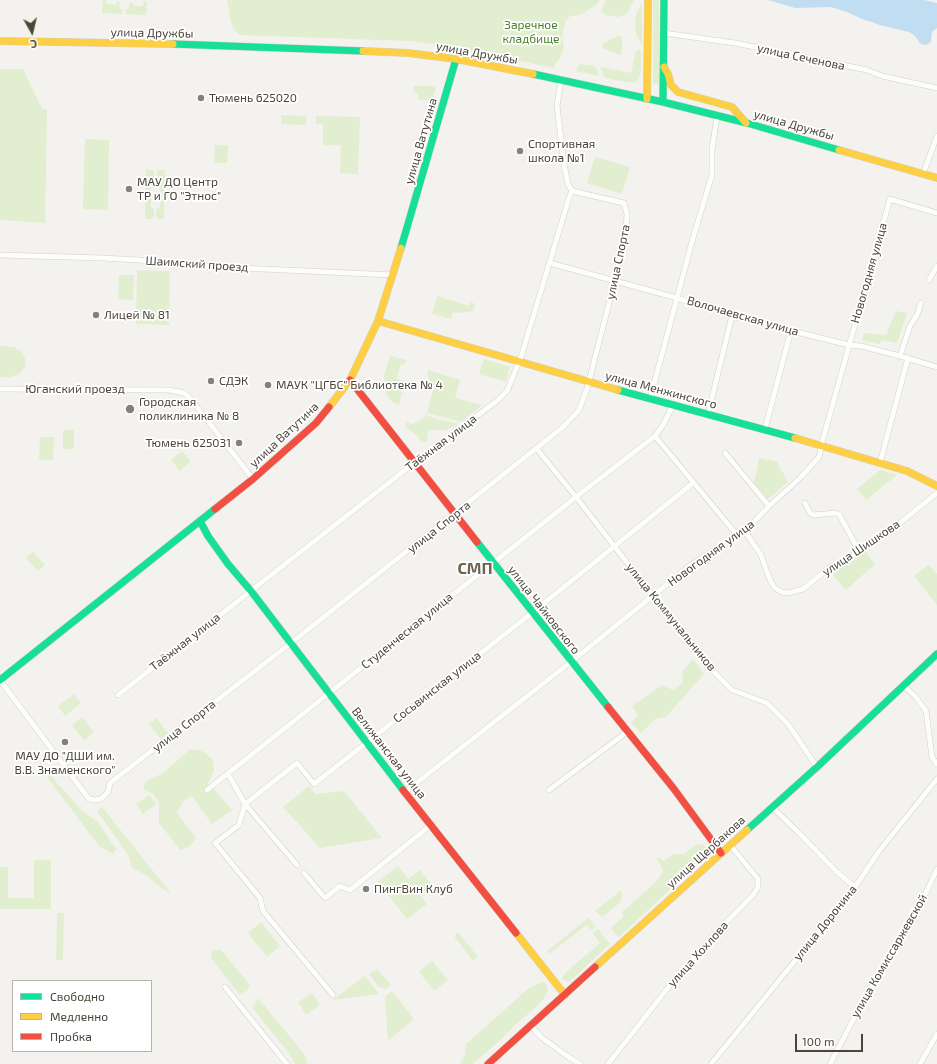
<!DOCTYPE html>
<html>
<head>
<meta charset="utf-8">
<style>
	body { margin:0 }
	#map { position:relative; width:937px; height:1064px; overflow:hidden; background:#f4f2ee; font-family:"Exo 2",sans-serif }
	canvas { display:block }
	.legend { position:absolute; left:12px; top:980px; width:140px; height:72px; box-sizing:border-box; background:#fff; border:1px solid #b7b4b0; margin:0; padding:5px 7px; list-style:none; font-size:12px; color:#4b4439 }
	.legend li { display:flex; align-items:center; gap:8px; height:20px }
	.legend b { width:20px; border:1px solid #b7b4b0 }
	.north { position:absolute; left:12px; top:12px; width:40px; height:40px; -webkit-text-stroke:3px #fff; paint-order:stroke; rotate:172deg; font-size:11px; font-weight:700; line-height:16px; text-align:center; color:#4b4439 }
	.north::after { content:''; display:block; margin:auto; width:14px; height:18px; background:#4b4439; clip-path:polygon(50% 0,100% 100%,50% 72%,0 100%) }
	.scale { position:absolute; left:795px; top:1034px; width:68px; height:18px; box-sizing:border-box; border:2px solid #4b4439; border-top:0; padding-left:5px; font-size:12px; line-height:14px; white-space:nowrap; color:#4b4439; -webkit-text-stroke:3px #fff; paint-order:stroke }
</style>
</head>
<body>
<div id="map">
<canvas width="937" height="1064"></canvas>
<ul class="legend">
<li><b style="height:5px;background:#16e098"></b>Свободно</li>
<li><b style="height:5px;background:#ffcf43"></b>Медленно</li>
<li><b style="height:5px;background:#f24e42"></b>Пробка</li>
</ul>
<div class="north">С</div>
<div class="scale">100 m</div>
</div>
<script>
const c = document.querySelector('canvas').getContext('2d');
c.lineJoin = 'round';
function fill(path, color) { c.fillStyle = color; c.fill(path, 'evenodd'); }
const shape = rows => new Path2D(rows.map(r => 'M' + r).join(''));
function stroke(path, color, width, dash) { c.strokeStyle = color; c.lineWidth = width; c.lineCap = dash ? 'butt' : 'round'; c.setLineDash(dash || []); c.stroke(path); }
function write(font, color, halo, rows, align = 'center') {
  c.font = font + ' "Exo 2",sans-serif'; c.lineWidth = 3.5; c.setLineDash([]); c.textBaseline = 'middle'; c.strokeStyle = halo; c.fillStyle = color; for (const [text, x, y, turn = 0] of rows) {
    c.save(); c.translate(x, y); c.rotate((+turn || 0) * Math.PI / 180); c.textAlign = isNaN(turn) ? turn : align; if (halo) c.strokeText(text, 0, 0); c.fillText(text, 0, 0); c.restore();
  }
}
const green = shape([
	[103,0,106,0,106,4,116,5,116,2,120,2,119,9,123,9,122,14,102,13],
	[227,0,600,0,596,5,580,15,570,16,565,22,562,37,564,46,561,56,553,68,456,47,410,41,240,35,234,30,231,22],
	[607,0,634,0,627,14,618,17,606,15,602,12,604,3],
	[653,0,659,0,659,84,653,84],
	[144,1,147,1,146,15,126,14,126,9,129,9,129,3,133,3,133,6,143,6],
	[642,4,642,44,637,37,635,24,637,11],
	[618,36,621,36,622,39,622,53,619,55,603,48,602,46,603,43],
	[639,50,641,51,641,72,637,81,633,83,605,78,600,67,631,73,636,51],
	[580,64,594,66,597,69,599,76,576,71,578,66],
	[0,69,23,69,42,109,47,109,45,223,0,220],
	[414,86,434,86,436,88,432,100,419,100,418,94,413,90],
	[281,115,306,116,306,125,281,124],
	[316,116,360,117,358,174,340,173,341,145,323,145,323,124,316,124],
	[85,139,109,140,108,210,83,209],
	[215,145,228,145,227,163,214,163],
	[595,157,630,167,622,194,587,183],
	[146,169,153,170,154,171,154,180,151,181,151,207,154,209,154,216,152,219,145,219],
	[159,170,165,170,164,219,158,219,156,216,156,209,160,208,160,181,157,180,157,171],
	[137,270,170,271,169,325,136,324],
	[119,275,134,275,133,300,118,299],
	[437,296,469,306,471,302,475,304,473,311,460,313,453,312,451,319,432,314],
	[896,311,907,313,897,343,883,340,879,344,862,340,864,333,886,335],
	[0,346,14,347,23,353,26,362,25,367,19,374,10,377,0,377],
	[390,356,406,360,404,365,400,365,397,379,407,382,405,390,402,391,399,405,392,402,386,394,384,376],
	[484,359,510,367,506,382,479,374],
	[428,370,460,380,455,398,482,405,462,422,427,413,433,389,427,374],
	[426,415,438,420,458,423,459,426,449,428,445,430,432,430,428,432,427,442,422,442,416,435,406,427,406,422,412,424,420,421],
	[63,430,74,430,74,449,63,449],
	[40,437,54,437,53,460,39,460],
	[182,451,191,461,180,471,171,460],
	[759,458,777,462,788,482,768,499,754,483],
	[880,470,897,475,866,500,857,489],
	[33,552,45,565,38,571,26,558],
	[866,552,875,564,846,590,831,573,846,561],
	[928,565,930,566,937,574,937,605,915,577,915,575],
	[693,659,704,674,666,717,655,719,641,733,631,723,638,715,632,706,662,685,673,690,683,682,682,672],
	[74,694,81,703,65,716,58,706],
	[82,717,94,732,84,740,72,725],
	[156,718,168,733,161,739,149,724],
	[190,749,202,751,213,760,214,771,208,783,232,810,212,824,192,796,183,802,177,813,196,838,189,847,180,850,159,823,159,802,152,793,143,790,145,782,163,773],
	[44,773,49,774,84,813,98,822,116,849,113,854,99,846],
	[309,786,315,794,344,791,382,838,320,848,283,807],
	[149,795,156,804,143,814,136,804],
	[102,807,157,876,171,893,164,890,146,875,132,868,129,856,97,811],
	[697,844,707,846,710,852,619,937,616,935,611,928,623,917,622,912,656,882,663,872,662,867,656,859,659,857,664,861,674,854,684,854],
	[34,860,51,860,51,909,0,909,0,867,8,867,8,898,34,898],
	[398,866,408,879,420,870,432,885,420,895,427,904,407,919,378,882],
	[620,891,623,894,621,901,603,917,595,911],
	[57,913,64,913,63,960,56,960],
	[588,918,596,926,591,930,587,926,585,926,549,954,547,951,582,923],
	[261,922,280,946,267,957,248,933],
	[598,929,610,944,569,982,562,979,565,973,600,943,593,933],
	[458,932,478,957,473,961,454,936],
	[212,950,221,950,250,985,247,991,239,994,211,958],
	[432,961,448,980,434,991,419,972],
	[377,969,391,985,386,989,379,987,369,974],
	[365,976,379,994,333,1000],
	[542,982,546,983,548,991,543,1000,534,1009,515,1025,498,1042,473,1064,460,1064,465,1055,466,1044,529,988],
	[392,991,414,1019,388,1041,385,997],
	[312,993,320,1005,306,1015,298,1002],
	[258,998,305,1055,307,1064,295,1064,286,1049,252,1008]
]);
const water = shape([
	[768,0,924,0,937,3,937,28,932,32,931,42,928,44,924,45,920,43,915,36,909,32,880,25,862,19,847,12,831,7,795,8]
]);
const street = shape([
	[664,33,735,43,867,70,882,76,937,88],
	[923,174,937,136],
	[0,255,102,258,140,260,176,265,393,275],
	[550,263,677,298,732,316,849,345,861,346,900,356,937,367],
	[929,280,937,266],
	[900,356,910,326,917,315,921,303],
	[0,389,169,390,184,393,190,398,253,479],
	[650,399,693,238,712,175,712,150,717,116],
	[708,414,732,316],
	[765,429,791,330],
	[655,436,737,535],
	[537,449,576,497,706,664,732,690,767,703,788,724,817,767],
	[725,453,769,506],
	[880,463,908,358],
	[805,503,810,513,813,515,836,513,839,514,859,551],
	[744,530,761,555,770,580,774,587,781,592,788,593,803,589,829,568,867,547,886,534,937,493],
	[0,680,89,799,95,800,101,799,108,792,110,783,291,643,563,427,579,410,587,389,616,276,626,231,627,214,624,203,572,191],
	[904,686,915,696,926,711,932,757,937,764],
	[118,695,414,463,498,400,507,391,521,357,569,198,572,191,568,184,564,164,557,106,561,79],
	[228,774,245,804,297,865],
	[207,790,576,497,655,436,663,425,673,405],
	[549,790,627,732],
	[405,792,577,657,691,565,749,527,769,506,800,478,819,457,823,439,890,199,937,213],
	[772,807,798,832,838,873,855,887],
	[304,873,325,898,340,886,350,890,431,825],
	[225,987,287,1064],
	[333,995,263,911,260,898,215,843,239,825,245,804,297,763,314,784,528,616,693,483],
	[531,1026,541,1037,567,1056,580,1064],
	[608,1064,671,984,710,939,753,895,758,887,758,879,730,845],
	[711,1064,855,887,879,851,937,779],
	[830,1064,861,1005,915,916,937,869],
	[920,1064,937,1034]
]);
const fast = shape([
	[173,44,363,51],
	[533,74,663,102,747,123,839,150],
	[663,102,664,0],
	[401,248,456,59],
	[618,390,795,438],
	[200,521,208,536,228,564,251,591,403,790],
	[477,542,608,707],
	[0,680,215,509],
	[747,830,817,767,937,654]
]);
const slow = shape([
	[0,41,173,44],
	[363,51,408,53,456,59,533,74],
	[664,67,668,74,671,85,678,92,732,107,746,123],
	[647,99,648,0],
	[839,150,937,178],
	[378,321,618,390],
	[329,407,350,380,378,321,401,248],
	[795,438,907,471,937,486],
	[516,933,565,995],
	[595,967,747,830]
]);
const jam = shape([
	[350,380,477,542],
	[215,509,253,479,316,423,329,407],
	[608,707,674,789,721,853],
	[403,790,516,933],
	[488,1064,595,967]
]);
const markers = [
	[201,98,4,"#868178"],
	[520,151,4,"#868178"],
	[129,189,4,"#868178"],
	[96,315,4,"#868178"],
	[211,381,4,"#868178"],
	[268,385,4,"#868178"],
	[130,409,5,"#868178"],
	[239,443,4,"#868178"],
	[65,742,4,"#868178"],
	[366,889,4,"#868178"]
];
const parkNames = [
	["Заречное",531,25],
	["кладбище",531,39]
];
const streetNames = [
	["улица Дружбы",152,33,1],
	["улица Дружбы",477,53,10],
	["улица Сеченова",801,57,12],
	["улица Дружбы",794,125,16],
	["улица Ватутина",421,141,-74],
	["улица Спорта",618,262,-78],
	["Шаимский проезд",197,264,4],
	["Новогодняя улица",869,273,-74],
	["Волочаевская улица",743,316,16],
	["Юганский проезд",75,389],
	["улица Менжинского",661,390,15],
	["улица Ватутина",284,435,-43],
	["Таёжная улица",441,443,-37],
	["улица Спорта",439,527,-38],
	["улица Шишкова",861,548,-34],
	["Новогодняя улица",711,553,-36],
	["улица Чайковского",544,610,52],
	["улица Коммунальников",671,617,51],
	["Студенческая улица",407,631,-39],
	["Таёжная улица",185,642,-38],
	["Сосьвинская улица",437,687,-38],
	["улица Спорта",184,726,-38],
	["Велижанская улица",389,753,52],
	["улица Щербакова",706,852,-42],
	["улица Доронина",825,923,-51],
	["улица Хохлова",698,954,-48],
	["улица Комиссаржевской",889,956,-60]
];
const poiNames = [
	["Тюмень 625020",209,98],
	["Спортивная",528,144],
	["школа №1",528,158],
	["МАУ ДО Центр",137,182],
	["ТР и ГО \"Этнос\"",137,196],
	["Лицей № 81",104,315],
	["СДЭК",219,381],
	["МАУК \"ЦГБС\" Библиотека № 4",276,385],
	["Городская",139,402],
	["поликлиника № 8",139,416],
	["Тюмень 625031",231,443,"right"],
	["МАУ ДО \"ДШИ им.",65,756,"center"],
	["В.В. Знаменского\"",65,770,"center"],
	["ПингВин Клуб",374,889]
];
const districtNames = [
	["СМП",475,569]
];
fill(green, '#e1eecf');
fill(water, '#c0ddf1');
stroke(street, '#d2d0cb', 6);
stroke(fast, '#d3cfc5', 8);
stroke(slow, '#d3cfc5', 8);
stroke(jam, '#d3cfc5', 8);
stroke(street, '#fdfdfc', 5);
stroke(fast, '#16e098', 7);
stroke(slow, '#ffcf43', 7);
stroke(jam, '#f24e42', 7);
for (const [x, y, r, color] of markers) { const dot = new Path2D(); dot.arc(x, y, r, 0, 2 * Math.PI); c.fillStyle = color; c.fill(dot); stroke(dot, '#fff', 1.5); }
write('12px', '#4a7f2a', '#fff', parkNames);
write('12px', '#4b4439', '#fff', streetNames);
write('12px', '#4b4439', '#fff', poiNames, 'left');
write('bold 16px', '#6e6250', '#fff', districtNames);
</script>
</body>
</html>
